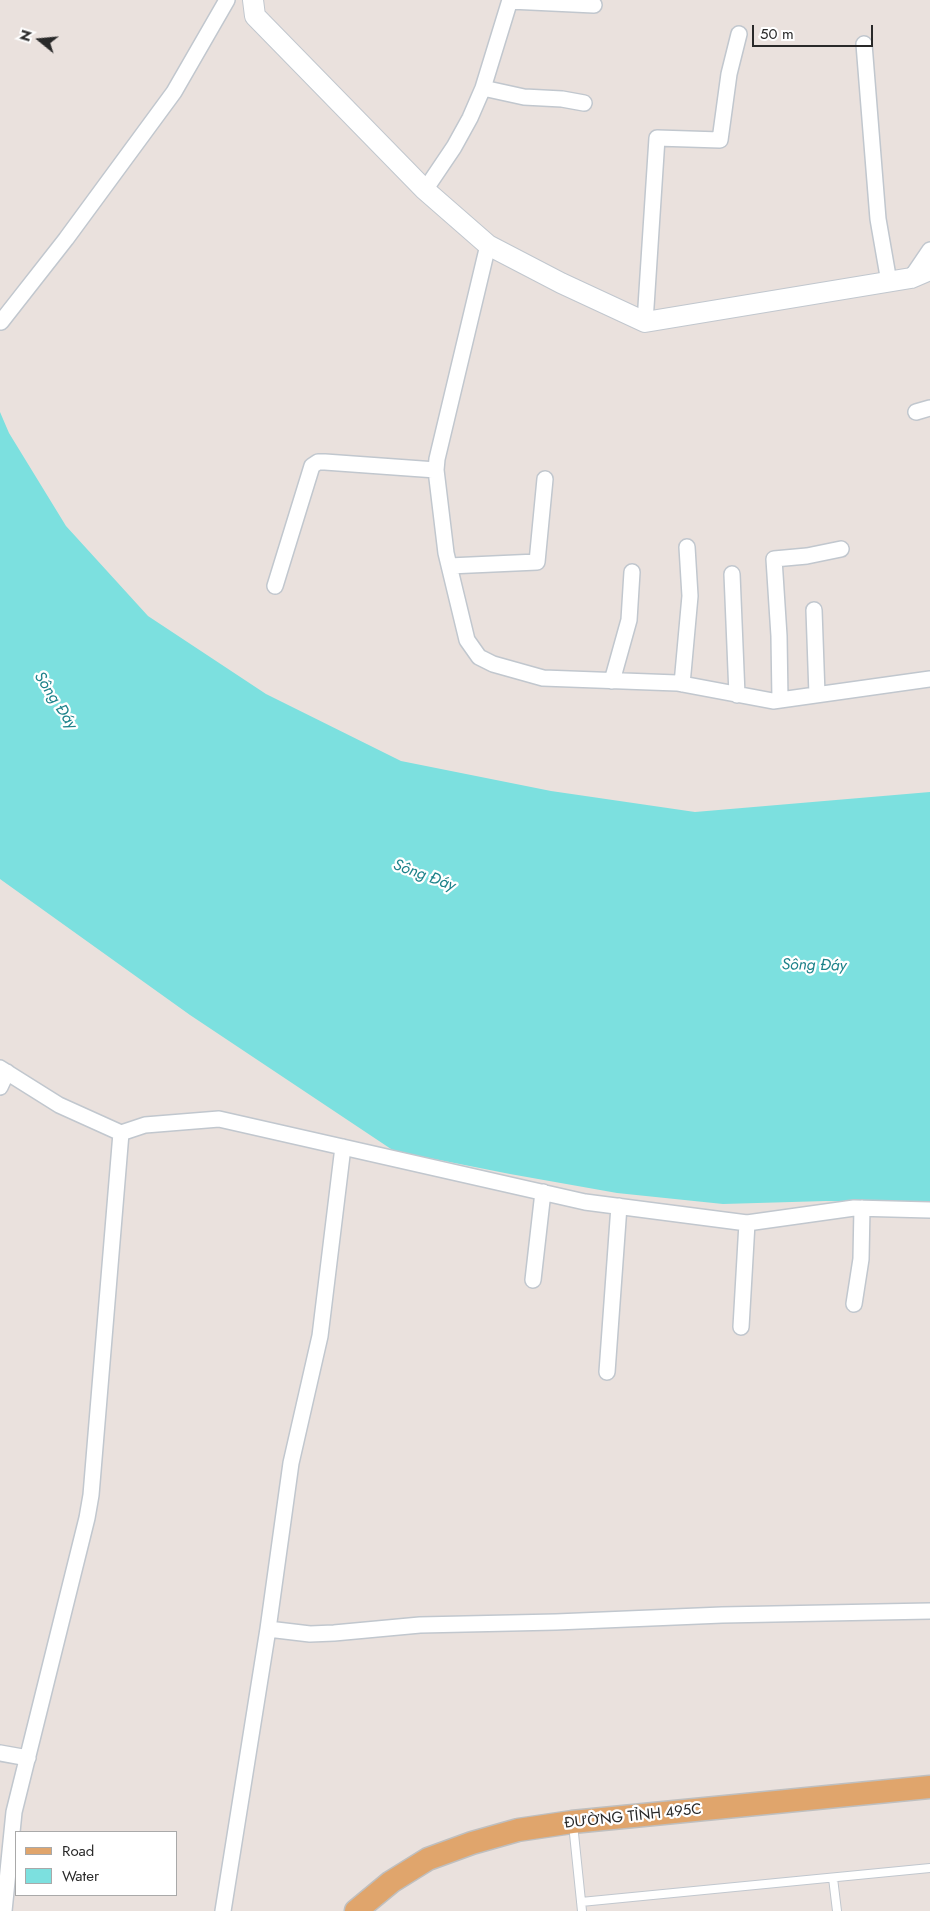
<!DOCTYPE html>
<html>
<head>
<meta charset="utf-8">
<style>
	body { margin:0 }
	#map { position:relative; width:930px; height:1911px; overflow:hidden; background:#eae1dd; font-family:Jost,sans-serif }
	canvas { display:block }
	.legend { position:absolute; left:15px; top:1831px; width:162px; height:65px; box-sizing:border-box; background:#fff; border:1px solid #a9a9a9; margin:0; padding:6px 9px; list-style:none; font-size:15px; color:#292929 }
	.legend li { display:flex; align-items:center; gap:10px; height:25px }
	.legend b { width:25px; border:1px solid #a9a9a9 }
	.north { position:absolute; left:15px; top:15px; width:50px; height:50px; -webkit-text-stroke:4px #fff; paint-order:stroke; rotate:287deg; font-size:14px; font-weight:700; line-height:20px; text-align:center; color:#292929 }
	.north::after { content:''; display:block; margin:auto; width:18px; height:22px; background:#292929; clip-path:polygon(50% 0,100% 100%,50% 72%,0 100%) }
	.scale { position:absolute; left:752px; top:25px; width:121px; height:22px; box-sizing:border-box; border:2px solid #292929; border-top:0; padding-left:6px; font-size:15px; line-height:18px; white-space:nowrap; color:#292929; -webkit-text-stroke:4px #fff; paint-order:stroke }
</style>
</head>
<body>
<div id="map">
<canvas width="930" height="1911"></canvas>
<ul class="legend">
<li><b style="height:6px;background:#e0a56c"></b>Road</li>
<li><b style="height:14px;background:#7ce0df"></b>Water</li>
</ul>
<div class="north">N</div>
<div class="scale">50 m</div>
</div>
<script>
const c = document.querySelector('canvas').getContext('2d');
c.lineJoin = 'round';
function fill(path, color) { c.fillStyle = color; c.fill(path, 'evenodd'); }
const shape = rows => new Path2D(rows.map(r => 'M' + r).join(''));
function stroke(path, color, width, dash) { c.strokeStyle = color; c.lineWidth = width; c.lineCap = dash ? 'butt' : 'round'; c.setLineDash(dash || []); c.stroke(path); }
function write(font, color, halo, rows, align = 'center') {
  c.font = font + ' Jost,sans-serif'; c.lineWidth = 4.5; c.setLineDash([]); c.textBaseline = 'middle'; c.strokeStyle = halo; c.fillStyle = color; for (const [text, x, y, turn = 0] of rows) {
    c.save(); c.translate(x, y); c.rotate((+turn || 0) * Math.PI / 180); c.textAlign = isNaN(turn) ? turn : align; if (halo) c.strokeText(text, 0, 0); c.fillText(text, 0, 0); c.restore();
  }
}
const water = shape([
	[0,412,9,433,66,526,148,616,266,694,401,761,551,791,695,812,930,792,930,1202,923,1203,826,1201,723,1204,617,1193,510,1174,394,1151,190,1015,0,879]
]);
const lane = shape([
	[573,1824,582,1911],
	[833,1878,837,1911],
	[581,1902,930,1868]
]);
const street = shape([
	[510,1,594,5],
	[864,44,878,219,889,282],
	[483,88,524,97,562,99,584,103],
	[425,190,454,147,470,118,483,88,510,0],
	[488,245,437,459,436,470,446,553,467,640,479,657,493,664,543,678,677,683,773,701,930,679],
	[911,278,930,250],
	[1,322,66,239,174,92,227,0],
	[645,322,657,138,720,140,729,74,739,34],
	[916,412,930,408],
	[449,566,537,562,545,479],
	[732,574,737,695],
	[275,586,312,466,318,462,325,462,436,470],
	[814,610,817,695],
	[612,681,629,620,632,572],
	[682,684,690,596,687,547],
	[780,700,779,636,774,559,807,556,841,549],
	[0,1068,59,1105,121,1133,145,1125,219,1119,585,1202,747,1223,854,1208,930,1210],
	[0,1087,7,1072],
	[533,1280,543,1192],
	[854,1304,861,1259,862,1208],
	[741,1327,747,1223],
	[607,1372,619,1206],
	[268,1629,310,1634,334,1633,420,1625,556,1622,722,1615,930,1611],
	[0,1753,28,1758],
	[4,1911,14,1812,87,1518,91,1495,121,1133],
	[223,1911,268,1629,291,1463,320,1336,343,1147]
]);
const secondary = shape([
	[253,0,255,16,425,190,488,245,561,283,645,322,911,278,930,270]
]);
const primary = shape([
	[356,1911,391,1882,428,1859,472,1843,518,1830,572,1822,930,1787]
]);
const streetNames = [
	["ĐƯỜNG TỈNH 495C",633,1817,-6]
];
const waterNames = [
	["Sông Đáy",55,701,57],
	["Sông Đáy",424,876,20],
	["Sông Đáy",814,966,1]
];
fill(water, '#7ce0df');
stroke(lane, '#c1c7ce', 10);
stroke(street, '#c1c7ce', 18);
stroke(secondary, '#c1c7ce', 22);
stroke(primary, '#bfbfbf', 25);
stroke(lane, '#fff', 8);
stroke(street, '#fff', 15);
stroke(secondary, '#fff', 20);
stroke(primary, '#e0a56c', 22);
write('15px', '#292929', '#fff', streetNames);
write('italic 16px', '#1d828a', '#fff', waterNames);
</script>
</body>
</html>
